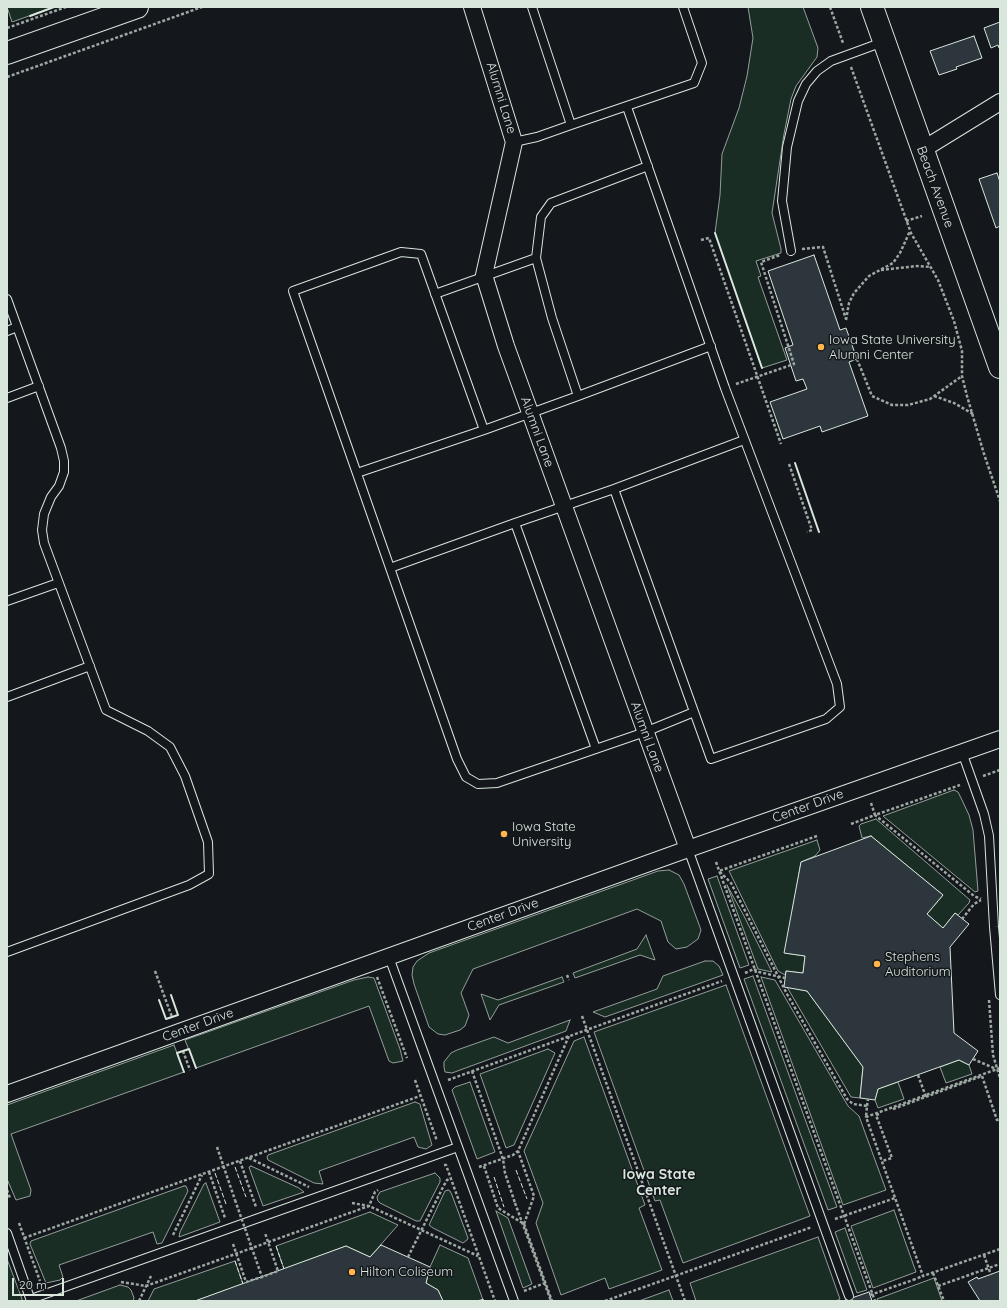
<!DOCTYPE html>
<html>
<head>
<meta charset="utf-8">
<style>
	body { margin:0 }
	#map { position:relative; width:1007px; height:1308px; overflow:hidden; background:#14181c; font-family:Quicksand,sans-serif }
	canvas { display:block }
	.frame { position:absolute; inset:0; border:8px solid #d8e6dc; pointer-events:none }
	.scale { position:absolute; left:12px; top:1278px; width:52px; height:18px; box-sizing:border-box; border:2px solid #d8e6dc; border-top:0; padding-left:5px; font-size:12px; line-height:14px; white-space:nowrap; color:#d8e6dc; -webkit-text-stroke:3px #14181c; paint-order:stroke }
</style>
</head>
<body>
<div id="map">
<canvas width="1007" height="1308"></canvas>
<div class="frame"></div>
<div class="scale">20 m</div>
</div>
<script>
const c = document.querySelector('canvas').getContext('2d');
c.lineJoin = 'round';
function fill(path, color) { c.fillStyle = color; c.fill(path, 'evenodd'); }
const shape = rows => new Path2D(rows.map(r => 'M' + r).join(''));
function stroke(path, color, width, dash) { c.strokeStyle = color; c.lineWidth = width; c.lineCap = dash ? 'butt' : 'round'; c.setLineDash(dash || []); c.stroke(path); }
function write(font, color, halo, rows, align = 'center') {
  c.font = font + ' Quicksand,sans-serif'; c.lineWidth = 3; c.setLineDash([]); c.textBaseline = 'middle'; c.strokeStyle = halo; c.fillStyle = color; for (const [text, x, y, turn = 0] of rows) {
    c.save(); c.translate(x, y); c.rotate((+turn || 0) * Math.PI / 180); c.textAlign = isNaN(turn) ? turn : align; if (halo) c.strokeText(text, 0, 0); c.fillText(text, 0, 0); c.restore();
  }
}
const green = shape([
	[7,7,54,7,12,22,7,7],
	[748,7,803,7,818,48,817,57,796,86,791,99,784,134,772,213,781,249,781,253,756,261,761,276,758,277,787,360,762,368,715,233,720,195,722,154,739,108,747,76,753,38,748,7],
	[954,790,958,792,962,800,969,815,973,830,978,891,975,892,883,816,954,790],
	[876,819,970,900,969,903,958,915,955,913,943,928,927,914,943,895,871,836,862,838,859,826,861,824,876,819],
	[817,840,820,850,815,856,801,862,785,953,805,956,803,973,786,971,785,975,778,971,729,871,817,840],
	[669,870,679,875,684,884,701,930,698,939,687,947,676,949,668,942,661,921,637,909,473,969,461,993,469,1015,465,1026,460,1030,445,1035,438,1034,429,1027,414,984,412,975,413,967,417,961,429,953,658,871,669,870],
	[717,876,749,965,740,968,708,879,717,876],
	[727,885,744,916,772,972,758,969,727,885],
	[646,935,655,960,640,955,575,978,573,973,637,949,646,935],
	[705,961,713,961,719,966,723,975,605,1017,593,1012,657,989,663,976,705,961],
	[753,976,837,1207,828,1210,744,979,753,976],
	[368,977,374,978,400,1049,403,1061,393,1063,389,1061,369,1006,196,1068,185,1040,354,980,368,977],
	[562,977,564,982,499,1005,490,1020,481,994,498,1000,562,977],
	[761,977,775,980,848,1106,859,1116,886,1190,843,1205,761,977],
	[726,985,810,1216,683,1263,660,1200,655,1201,594,1032,726,985],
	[787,987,807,991,863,1067,860,1098,851,1097,787,987],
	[570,1020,566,1031,452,1073,445,1072,444,1067,444,1062,451,1053,457,1050,494,1037,508,1043,570,1020],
	[584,1037,645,1205,639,1208,662,1270,609,1289,605,1278,561,1295,536,1223,543,1203,524,1151,574,1041,584,1037],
	[174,1045,184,1072,11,1134,31,1190,30,1196,16,1200,7,1179,7,1105,174,1045],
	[548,1049,555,1053,514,1145,506,1148,480,1074,548,1049],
	[959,1060,969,1065,972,1074,946,1083,940,1067,959,1060],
	[470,1082,495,1152,477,1159,452,1090,455,1087,470,1082],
	[898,1082,904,1099,878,1108,875,1100,878,1089,898,1082],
	[415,1102,420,1104,421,1108,432,1145,426,1149,418,1147,414,1137,319,1171,323,1184,314,1183,268,1160,267,1157,268,1155,415,1102],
	[251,1166,299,1188,304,1192,263,1206,250,1170,249,1167,251,1166],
	[435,1173,440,1178,440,1182,420,1221,416,1221,380,1203,378,1201,377,1197,380,1192,435,1173],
	[206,1183,220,1222,179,1237,180,1232,204,1184,206,1183],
	[184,1186,186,1186,188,1191,162,1243,157,1244,153,1232,59,1265,63,1277,60,1280,46,1283,30,1244,31,1241,184,1186],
	[448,1190,450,1191,452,1195,468,1238,467,1240,463,1243,433,1228,429,1225,445,1191,448,1190],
	[894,1210,916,1272,873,1288,851,1226,894,1210],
	[496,1211,508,1218,532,1284,523,1288,496,1211],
	[370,1212,398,1225,370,1257,346,1246,284,1269,276,1246,370,1212],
	[845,1228,867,1290,857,1293,835,1232,845,1228],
	[818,1237,840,1299,836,1301,696,1301,690,1283,818,1237],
	[440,1245,468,1258,483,1300,479,1301,443,1301,438,1290,426,1283,430,1267,440,1245],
	[7,1259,22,1299,22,1301,7,1301,7,1259],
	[235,1261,243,1284,195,1301,148,1301,154,1289,235,1261],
	[934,1278,942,1301,878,1301,877,1299,934,1278],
	[120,1285,128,1287,131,1290,134,1298,133,1301,76,1301,120,1285],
	[669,1290,673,1301,639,1301,669,1290]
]);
const building = shape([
	[1000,22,1000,48,999,48,998,45,991,48,984,28,1000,22],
	[974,36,982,58,956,67,957,69,939,75,930,51,974,36],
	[997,173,1000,182,1000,226,996,228,979,179,997,173],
	[814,255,840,330,846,328,857,359,849,362,868,416,822,432,820,426,783,439,770,402,807,389,803,379,796,381,785,348,793,345,768,271,814,255],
	[871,836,943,895,927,914,943,928,955,913,969,924,950,947,954,1033,978,1051,969,1065,959,1060,878,1089,875,1100,860,1098,863,1067,807,991,784,987,786,971,803,973,805,956,784,953,801,862,871,836],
	[381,1245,430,1267,426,1283,438,1290,443,1301,195,1301,346,1246,370,1257,381,1245],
	[1000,1271,1000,1301,980,1301,968,1282,977,1277,978,1279,1000,1271],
	[869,1292,872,1301,843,1301,869,1292]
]);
const path = shape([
	[830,7,843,43],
	[7,28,66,7],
	[851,67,911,233,938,280,954,321,962,351,962,376,967,396,984,454,1000,501],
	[7,77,202,7],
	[906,221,922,216],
	[701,240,709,238,781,444],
	[802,249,823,247,846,319],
	[881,270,917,266,931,267],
	[846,320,849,303,854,293,869,276,893,263,900,253,910,231],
	[857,359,872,396,892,405,908,405,930,399,962,376],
	[736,384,794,364,761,262,780,255],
	[934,396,954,403,973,414],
	[789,464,812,530,807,532],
	[983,776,1000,770],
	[871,803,875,815,960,785],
	[851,824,875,815,974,896,981,899],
	[817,836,719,871,731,883,787,994,847,1099,853,1104,867,1106,866,1117],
	[716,862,875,1301],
	[962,919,974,904,981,900],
	[155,971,172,1017],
	[745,973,754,969,759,972,785,978],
	[567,975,569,980],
	[377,977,407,1058],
	[989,1000,993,1055,1000,1078],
	[582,1016,685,1301],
	[183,1051,190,1070],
	[973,1059,996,1069],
	[1000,1068,866,1117,923,1276,1000,1249],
	[472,1071,503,1159,505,1173,515,1203],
	[415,1080,437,1141],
	[448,1080,722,981],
	[867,1106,868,1099],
	[893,1109,982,1076,997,1120,1000,1119],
	[879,1114,876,1115,892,1158,882,1161],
	[217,1147,235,1200],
	[249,1158,309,1187],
	[240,1161,256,1207],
	[444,1165,446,1165,495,1301],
	[484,1166,498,1208,524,1224,534,1196,518,1151],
	[479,1167,513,1155,518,1151,569,1036],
	[209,1172,225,1218],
	[7,1190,10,1198],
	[352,1203,369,1206,478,1256],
	[835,1219,895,1198],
	[19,1223,40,1281],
	[524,1224,552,1301],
	[173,1235,202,1175],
	[24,1238,420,1096],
	[233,1244,246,1282,262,1277,278,1271,265,1233],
	[984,1255,991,1275],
	[408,1257,443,1187,447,1180,452,1178],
	[933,1273,944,1301],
	[913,1280,923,1276],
	[121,1282,146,1286,369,1206,375,1192,378,1190],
	[938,1286,1000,1264],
	[524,1291,545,1283],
	[139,1301,151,1276],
	[605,1301,812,1227]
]);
const lane = shape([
	[532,7,571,125,694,83,702,63,683,7],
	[627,107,725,388,837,684,840,707,826,719,711,759,614,489,744,440],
	[514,142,537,137,571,125],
	[648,166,551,203,541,217,536,258,552,318,578,396,711,346],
	[791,251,782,201,787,147,798,101,806,84,817,71,831,61,883,42],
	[435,294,536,258],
	[7,299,61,448,64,461,64,472,59,486,51,497,44,514,42,530,44,543,106,710,148,731,170,747,185,776,208,842,209,874,189,885,7,952],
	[7,331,17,327],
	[7,398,39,386],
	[484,430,578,396],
	[357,473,484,430,421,254,401,252,293,291,457,759,466,777,478,784,497,783,645,732,694,712],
	[390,568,515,523],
	[7,601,58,583],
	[7,697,90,666],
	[596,749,515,523,614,489],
	[962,752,984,814,989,836,994,927,1000,995],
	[688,849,849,1296],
	[389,957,514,1301],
	[7,1233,31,1301],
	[31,1299,458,1147]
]);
const street = shape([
	[472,7,514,142,484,275,506,346,688,849],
	[922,150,1000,102],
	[7,1094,688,849,1000,739]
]);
const secondary = shape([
	[872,7,1000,367],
	[7,53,137,7]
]);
const pathBridge = shape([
	[918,1075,926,1097],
	[235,1200,262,1277],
	[515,1203,551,1301],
	[870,1295,913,1280]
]);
const fence = shape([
	[235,1167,246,1197],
	[516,1170,527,1199],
	[215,1173,226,1204],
	[494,1177,504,1207],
	[276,1246,284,1269],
	[235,1261,243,1284]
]);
const wall = shape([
	[30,16,54,7],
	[715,233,762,368],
	[795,463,819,532],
	[159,1000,166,1019,178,1015,171,995],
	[184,1072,177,1053,189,1049,196,1068],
	[479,1301,483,1300]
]);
const markers = [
	[821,347,4,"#ffb74d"],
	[504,834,4,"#ffb74d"],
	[877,964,4,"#ffb74d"],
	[352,1272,4,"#ffb74d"]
];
const streetNames = [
	["Alumni Lane",501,98,73],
	["Beach Avenue",935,187,70],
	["Alumni Lane",537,432,70],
	["Alumni Lane",647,737,70],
	["Center Drive",808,806,-20],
	["Center Drive",503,915,-20],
	["Center Drive",198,1025,-20]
];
const poiNames = [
	["Iowa State University",829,340],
	["Alumni Center",829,355],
	["Iowa State",512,827],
	["University",512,842],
	["Stephens",885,957],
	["Auditorium",885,972],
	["Hilton Coliseum",360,1272]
];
const neighbourhoodNames = [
	["Iowa State",659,1175],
	["Center",659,1191]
];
fill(green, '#1a2d24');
stroke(green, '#939e99', 1);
fill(building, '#2c363c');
stroke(building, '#d8e6dc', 1);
stroke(lane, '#d8e6dc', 10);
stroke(street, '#d8e6dc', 18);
stroke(secondary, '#d8e6dc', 24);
stroke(path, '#9da8a2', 2.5, [3, 2]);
stroke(lane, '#14181c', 8);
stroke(street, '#14181c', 16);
stroke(secondary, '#14181c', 22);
stroke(pathBridge, '#9da8a2', 2.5, [3, 2]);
stroke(fence, '#d8e6dc', 1, [5, 2]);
stroke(wall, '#d8e6dc', 2);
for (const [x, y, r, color] of markers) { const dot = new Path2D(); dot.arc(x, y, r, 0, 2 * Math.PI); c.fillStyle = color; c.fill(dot); stroke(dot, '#14181c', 1.5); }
write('13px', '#d8e6dc', '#14181c', streetNames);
write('13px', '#d8e6dc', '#14181c', poiNames, 'left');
write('bold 14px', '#d8e6dc', '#14181c', neighbourhoodNames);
</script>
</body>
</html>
